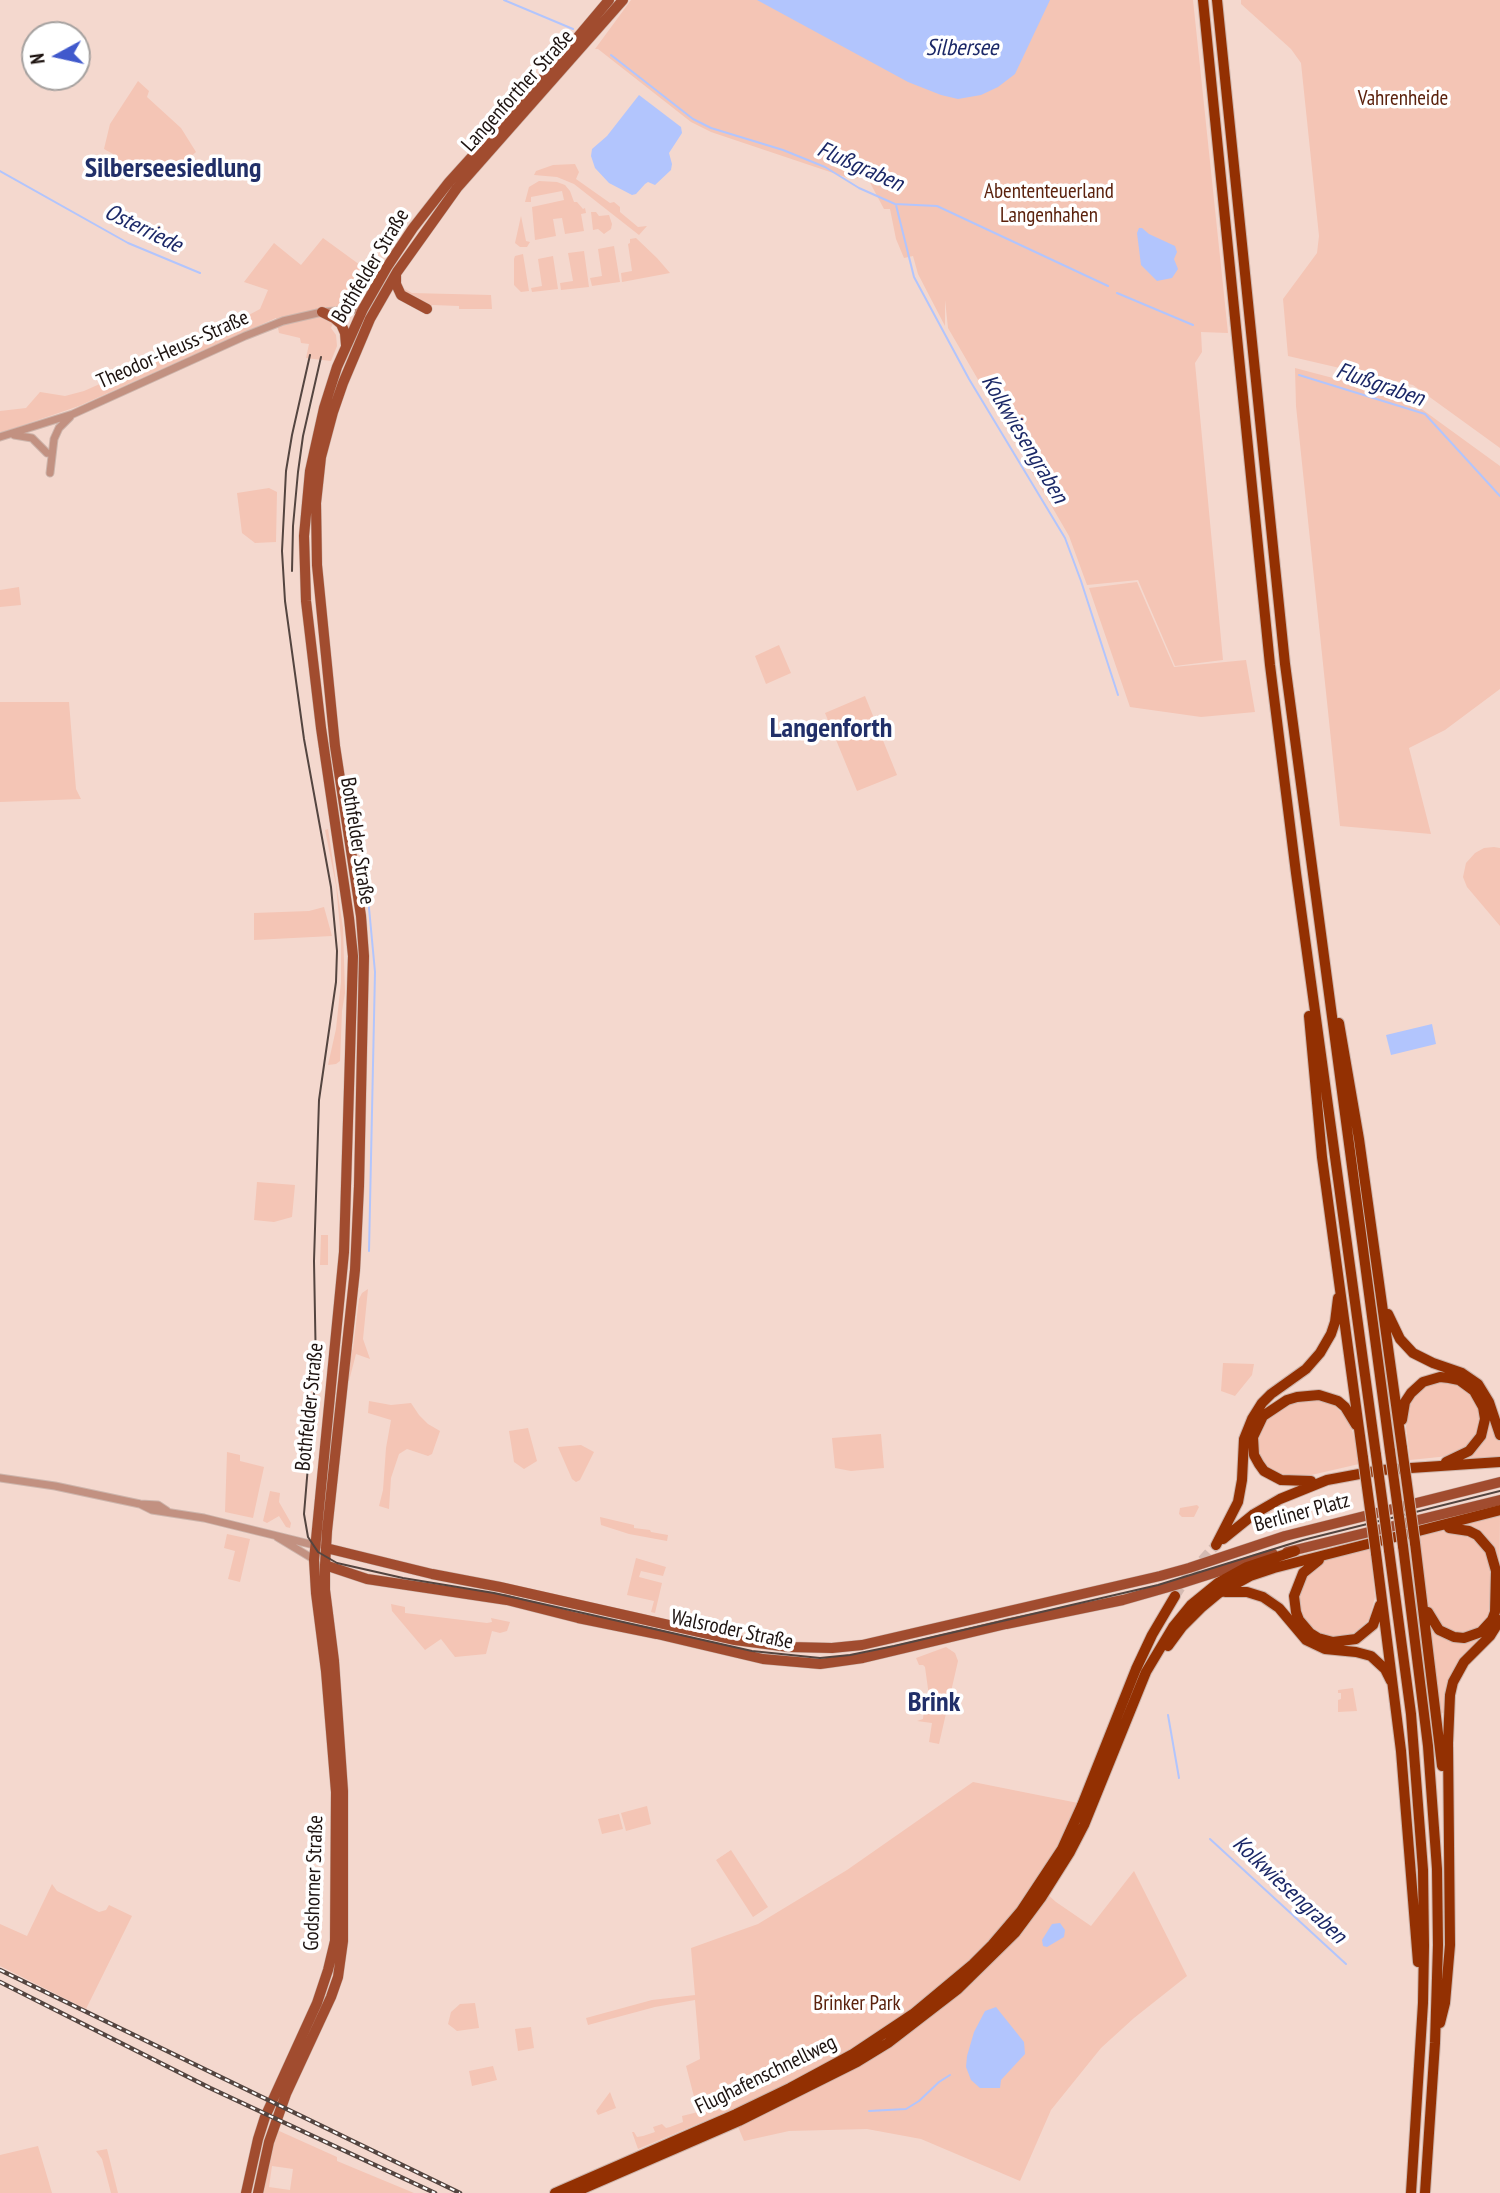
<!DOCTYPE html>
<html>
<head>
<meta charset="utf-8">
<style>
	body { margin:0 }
	#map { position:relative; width:1500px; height:2193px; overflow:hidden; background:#f4d8ce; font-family:"PT Sans Narrow",sans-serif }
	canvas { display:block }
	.north { position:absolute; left:21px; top:21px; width:70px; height:70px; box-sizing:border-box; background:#fff; border:2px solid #a5a19f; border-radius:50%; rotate:262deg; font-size:19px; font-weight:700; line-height:28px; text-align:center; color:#1d1310 }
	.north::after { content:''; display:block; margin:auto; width:24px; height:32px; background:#4059cc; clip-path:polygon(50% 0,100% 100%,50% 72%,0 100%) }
</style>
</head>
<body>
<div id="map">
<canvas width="1500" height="2193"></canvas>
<div class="north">N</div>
</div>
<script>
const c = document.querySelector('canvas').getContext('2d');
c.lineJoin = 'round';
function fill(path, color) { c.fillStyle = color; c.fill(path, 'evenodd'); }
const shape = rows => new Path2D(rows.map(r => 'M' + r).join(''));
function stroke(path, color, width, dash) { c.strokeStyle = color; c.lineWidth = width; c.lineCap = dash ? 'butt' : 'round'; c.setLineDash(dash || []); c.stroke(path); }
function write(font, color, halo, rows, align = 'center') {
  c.font = font + ' "PT Sans Narrow",sans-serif'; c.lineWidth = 7; c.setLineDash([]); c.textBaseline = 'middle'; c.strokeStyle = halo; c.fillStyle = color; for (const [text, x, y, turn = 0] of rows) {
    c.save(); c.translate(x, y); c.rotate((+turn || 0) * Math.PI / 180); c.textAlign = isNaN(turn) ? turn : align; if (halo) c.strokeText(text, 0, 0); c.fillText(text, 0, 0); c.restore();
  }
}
const green = shape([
	[631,0,1193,0,1228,333,1201,332,1202,352,1195,363,1223,660,1175,666,1138,580,1087,585,1069,536,948,328,945,300,945,326,918,274,913,256,904,258,896,239,890,209,884,209,867,177,851,179,711,132,691,122,598,49,595,49],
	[1241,0,1500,0,1500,448,1413,385,1288,356,1283,299,1317,253,1319,236,1301,63,1291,49,1241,4],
	[138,81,149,91,147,97,181,128,196,152,183,163,166,166,151,179,113,161,113,154,104,149,110,124],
	[575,164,579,172,576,179,610,203,614,202,620,207,620,212,638,227,647,226,639,235,574,184,557,177,534,175,536,171,553,165],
	[539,181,557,182,565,185,570,191,574,202,577,202,583,209,585,208,586,213,581,214,584,231,565,234,562,218,553,219,556,236,535,240,532,207,564,200,562,191,531,197,531,202,525,202,529,187],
	[591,212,596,212,599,216,609,215,612,224,611,229,604,234,598,229,593,230],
	[521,216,526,241,530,242,527,247,520,247,515,243],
	[323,238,371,273,357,294,345,296,331,328,336,335,337,346,331,361,306,358,309,344,301,343,300,338,279,333,276,318,79,406,0,433,0,411,26,408,40,392,65,396,84,391,219,331,260,309,268,290,244,282,274,243,301,265],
	[636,238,657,258,670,273,622,282,621,273,632,271,628,244,630,243,630,239],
	[614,246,620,282,592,286,590,278,602,276,598,249],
	[584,251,589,287,561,290,560,283,573,281,568,253],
	[523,254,529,291,521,292,514,285,514,259,515,256],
	[553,256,558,289,532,292,531,288,542,286,538,259],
	[403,288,412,293,491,295,492,309,459,309,459,306,432,305,432,309,427,309,405,298],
	[1295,368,1405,397,1500,466,1500,689,1445,730,1409,748,1431,834,1340,826,1296,406],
	[269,488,277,492,276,542,255,543,242,533,237,493],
	[1137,582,1174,667,1246,660,1255,712,1201,717,1130,707,1089,588],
	[19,587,21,605,0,607,0,590],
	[779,645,791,673,766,684,755,656],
	[865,696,897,775,857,791,825,713],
	[0,702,69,702,76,789,81,799,0,802],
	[328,829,343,928,345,993,342,1011,340,1061,336,1064,328,1065,336,1029,341,982,341,939,336,885,325,830],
	[1494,847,1500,848,1500,926,1467,887,1463,877,1466,863,1475,853,1484,848],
	[324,907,332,936,254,940,254,913,309,911],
	[257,1182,295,1185,292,1217,274,1222,254,1220],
	[321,1235,328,1235,328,1265,320,1265],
	[368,1289,363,1339,370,1359,356,1354,349,1381,346,1380,349,1358,353,1348,359,1299,362,1293],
	[1223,1363,1254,1364,1252,1375,1235,1396,1221,1391],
	[1432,1382,1454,1382,1471,1393,1480,1414,1478,1432,1468,1447,1449,1456,1410,1460,1406,1427,1409,1405,1416,1392],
	[1316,1400,1334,1405,1348,1419,1355,1439,1359,1464,1307,1476,1282,1476,1268,1469,1258,1455,1257,1436,1266,1417,1293,1401],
	[369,1401,391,1405,411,1403,419,1415,428,1424,440,1431,432,1454,428,1456,407,1449,399,1454,391,1478,389,1509,379,1506,383,1490,386,1448,391,1420,368,1413],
	[1487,1413,1500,1441,1500,1458,1459,1461,1465,1457],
	[528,1428,537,1461,524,1469,514,1462,509,1431],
	[881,1434,884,1468,851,1471,835,1468,832,1438],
	[581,1445,594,1452,580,1480,576,1482,572,1479,558,1447],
	[227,1452,240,1455,240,1461,264,1467,253,1518,225,1512],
	[270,1491,280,1493,279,1502,291,1523,290,1528,286,1527,279,1516,267,1523,263,1521],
	[1197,1505,1199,1507,1194,1517,1182,1517,1179,1514,1180,1508],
	[1500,1513,1499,1617,1471,1650,1445,1712,1440,1714,1428,1623,1451,1639,1493,1623,1497,1566,1462,1525],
	[600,1517,634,1525,634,1528,650,1530,651,1532,668,1535,667,1541,629,1534,601,1525],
	[1452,1529,1476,1538,1490,1558,1492,1611,1484,1625,1469,1634,1444,1630,1429,1610,1427,1604,1418,1535],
	[227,1534,250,1539,240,1582,228,1579,235,1551,224,1548],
	[1370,1548,1375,1597,1369,1620,1355,1632,1341,1638,1324,1637,1306,1625,1297,1606,1297,1598,1311,1568,1328,1558],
	[636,1558,666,1567,663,1576,641,1571,639,1577,662,1583,655,1613,651,1612,654,1601,627,1595],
	[391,1604,405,1607,405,1613,487,1623,492,1622,491,1618,510,1622,507,1631,500,1633,492,1631,486,1654,455,1657,441,1639,425,1650,392,1611],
	[946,1647,955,1653,958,1661,939,1744,929,1742,932,1723,917,1721,923,1719,924,1709,921,1701,928,1700,929,1696,925,1667,923,1665,919,1665,916,1658],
	[1353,1688,1357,1711,1338,1712,1338,1700,1341,1699,1341,1693,1338,1693,1338,1690],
	[973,1782,1078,1803,1056,1848,1035,1883,1056,1902,1091,1926,1134,1871,1187,1976,1134,2018,1101,2048,1051,2110,1020,2181,921,2139,867,2129,789,2131,744,2141,731,2110,638,2149,632,2132,634,2132,637,2137,643,2136,655,2132,653,2127,662,2124,666,2128,670,2127,683,2122,682,2116,698,2112,686,2066,700,2059,695,2000,655,2007,588,2025,586,2018,652,2000,695,1995,691,1948,758,1924,847,1870],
	[647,1806,651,1824,626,1831,621,1813],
	[619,1814,623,1829,602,1834,598,1819],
	[731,1850,768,1907,753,1917,716,1860],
	[52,1884,57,1891,99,1912,106,1910,109,1905,132,1916,86,2009,0,1966,0,1924,27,1936],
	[475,2003,479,2028,457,2031,448,2024,451,2012,460,2004],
	[531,2027,534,2048,518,2051,515,2029],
	[493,2066,497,2080,472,2086,469,2071],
	[610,2092,616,2108,598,2115,596,2111],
	[277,2130,337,2157,337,2161,414,2193,263,2193],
	[272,2166,293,2169,290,2190,269,2187],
	[38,2146,52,2193,0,2193,0,2155],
	[107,2149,118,2193,111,2193,102,2159,96,2151]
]);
const water = shape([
	[757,0,1050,0,1015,74,998,87,981,95,958,99,941,95,908,82],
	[639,95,681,127,682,133,669,153,672,164,671,170,655,185,648,182,645,184,636,194,632,195,609,183,595,168,591,156,592,149,607,136],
	[1139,228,1142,228,1149,234,1175,246,1177,252,1174,259,1178,269,1172,278,1157,281,1141,265,1137,233],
	[1432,1024,1436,1044,1391,1055,1386,1035],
	[1060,1923,1065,1930,1064,1937,1047,1947,1043,1946,1042,1940,1052,1924],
	[996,2007,1024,2042,1025,2054,1001,2080,1000,2088,980,2088,971,2080,966,2067,967,2056,974,2032,985,2011]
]);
const stream = shape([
	[504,0,573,29],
	[611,55,693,119,711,128,783,150,825,167,859,188,895,204,937,206,1108,286],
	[0,171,128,243,200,273],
	[896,205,914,277,969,379,1065,538,1081,581,1118,695],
	[1117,293,1193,325],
	[1299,375,1425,414,1500,496],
	[366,876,375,972,369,1251],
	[1168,1715,1179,1778],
	[1210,1839,1346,1964],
	[869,2111,906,2109,919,2101,939,2082,950,2075]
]);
const highwayTunnel = shape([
	[1175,1596,1187,1577,1216,1545]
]);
const minor = shape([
	[14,435,32,438,47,453],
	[0,437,73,414,245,336,283,321,322,312,363,309],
	[50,473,54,439,59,428,70,417],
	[0,1478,55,1486,140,1504,158,1505,167,1511],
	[140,1504,152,1510,204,1518,318,1546],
	[277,1537,315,1560]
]);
const major = shape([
	[396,274,396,284,401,295,427,309],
	[322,312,334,318,341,324,345,333,346,345],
	[326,1548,432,1574,500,1587,735,1640,789,1647,832,1648,862,1645,1160,1576,1189,1568,1285,1536,1500,1482],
	[1287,1552,1500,1500],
	[325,1565,367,1579,507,1600,578,1618,657,1634,763,1659,820,1664,863,1658,1006,1624,1123,1600,1179,1584,1273,1554],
	[246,2193,258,2139,265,2117,317,2003,328,1970,335,1941,336,1792,326,1671,316,1593,314,1560,344,1252,353,956,349,918,321,728,306,601,304,536,310,471,324,408,337,367,363,309,387,267,413,228,449,182,545,76,609,0],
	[258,2193,269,2142,286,2094,331,1997,338,1977,343,1941,343,1791,334,1661,325,1590,325,1565,327,1531,355,1270,359,1186,364,956,361,916,335,746,317,565,316,503,321,457,333,412,343,383,370,319,397,272,457,188,623,0]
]);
const highway = shape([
	[1203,0,1270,665,1296,873,1376,1455],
	[1217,0,1285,664,1390,1451],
	[1309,1016,1322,1157,1363,1458],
	[1339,1023,1359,1139,1402,1448],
	[1388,1314,1400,1339,1413,1353,1433,1363,1462,1373,1478,1384,1489,1402,1500,1435],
	[1402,1420,1405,1402,1411,1393,1423,1382,1440,1377,1449,1378,1459,1380,1474,1391,1483,1407,1485,1419,1481,1436,1469,1451,1446,1462],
	[1311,1481,1281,1480,1264,1471,1259,1464,1254,1455,1253,1437,1263,1416,1287,1400,1297,1397,1319,1395,1338,1401,1345,1407,1356,1425],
	[1223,1539,1254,1514,1280,1499,1327,1480,1381,1470,1500,1462],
	[1415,1543,1442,1766],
	[1216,1545,1238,1502,1242,1480,1244,1439,1252,1419,1262,1403,1271,1394,1306,1369,1320,1353,1331,1334,1335,1322,1338,1298],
	[1403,1546,1428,1746,1437,1869,1438,1945,1435,2043,1425,2193],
	[1389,1550,1411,1714,1423,1870,1424,1946,1423,2003,1411,2193],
	[1376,1553,1401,1751,1418,1962],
	[1319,1560,1303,1573,1294,1596,1296,1612,1299,1620,1310,1633,1318,1638,1333,1642,1356,1639,1373,1625,1380,1605],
	[1225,1592,1247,1592,1263,1597,1279,1608,1306,1640,1325,1649,1356,1652,1371,1656,1385,1669,1391,1681],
	[1428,1612,1439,1630,1454,1637,1464,1638,1481,1632,1492,1620,1495,1612,1496,1571,1490,1550,1477,1535,1469,1531,1449,1528],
	[1168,1646,1182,1627,1201,1608,1219,1593,1250,1576,1274,1568,1500,1510],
	[1440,2023,1445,2003,1450,1945,1448,1743,1450,1695,1453,1682,1464,1662,1490,1636,1500,1620],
	[555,2193,736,2114,790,2088,853,2054,913,2014,973,1964,992,1945,1021,1911,1062,1849,1082,1805,1136,1669,1152,1635,1175,1596],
	[573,2193,739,2121,857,2062,888,2043,958,1989,1015,1933,1041,1898,1070,1852,1084,1825,1146,1672,1173,1627,1191,1605,1218,1583,1247,1567,1295,1551]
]);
const tram = shape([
	[310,355,292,435,286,471,282,551,285,601,304,739,331,887,337,951,336,982,319,1100,314,1261,316,1370,304,1514,308,1537,318,1552,337,1563,403,1578,494,1593,752,1651,820,1658,850,1655,894,1646,1158,1585,1303,1540,1500,1491],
	[292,571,293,526,298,472,303,436,321,357]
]);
const rail = shape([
	[0,1970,460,2193],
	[0,1982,210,2088,435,2193]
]);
const highwayBridge = shape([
	[1402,1448,1415,1543],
	[1390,1451,1403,1546],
	[1376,1455,1389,1550],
	[1363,1458,1376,1553]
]);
const streetNames = [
	["Langenforther Straße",518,91,-48],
	["Bothfelder Straße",371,266,-59],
	["Theodor-Heuss-Straße",173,350,-24],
	["Bothfelder Straße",357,841,81],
	["Bothfelder Straße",310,1407,-84],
	["Berliner Platz",1302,1513,-15],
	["Walsroder Straße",732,1630,12],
	["Godshorner Straße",314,1883,-88],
	["Flughafenschnellweg",766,2075,-26]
];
const parkNames = [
	["Vahrenheide",1403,99],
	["Abententeuerland",1049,192],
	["Langenhahen",1049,216],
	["Brinker Park",857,2004]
];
const waterNames = [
	["Silbersee",962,48],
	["Flußgraben",860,167,24],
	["Osterriede",143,229,26],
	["Flußgraben",1380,385,19],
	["Kolkwiesengraben",1024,439,59],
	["Kolkwiesengraben",1289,1890,43]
];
const districtNames = [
	["Silberseesiedlung",173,169],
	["Langenforth",831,729],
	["Brink",934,1703]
];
fill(green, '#f4c5b5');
fill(water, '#b2c5fd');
stroke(stream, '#b2c5fd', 2);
stroke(highwayTunnel, '#d4bab2', 10, [10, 5]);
stroke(minor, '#cdb5ac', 9);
stroke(major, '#cdb5ac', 11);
stroke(highway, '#cdb5ac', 12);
stroke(minor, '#c29181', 7);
stroke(major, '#a14c2f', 10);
stroke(highway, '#933002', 10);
stroke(tram, '#544540', 2);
stroke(rail, '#544540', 4.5);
stroke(rail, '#fff', 2, [5]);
stroke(highwayBridge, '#cdb5ac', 12, []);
stroke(highwayBridge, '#933002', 10);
write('21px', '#1d1310', '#fff', streetNames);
write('21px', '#5b220d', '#fff', parkNames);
write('italic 23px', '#1b2867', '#fff', waterNames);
write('bold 28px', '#212f68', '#fff', districtNames);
</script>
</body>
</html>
